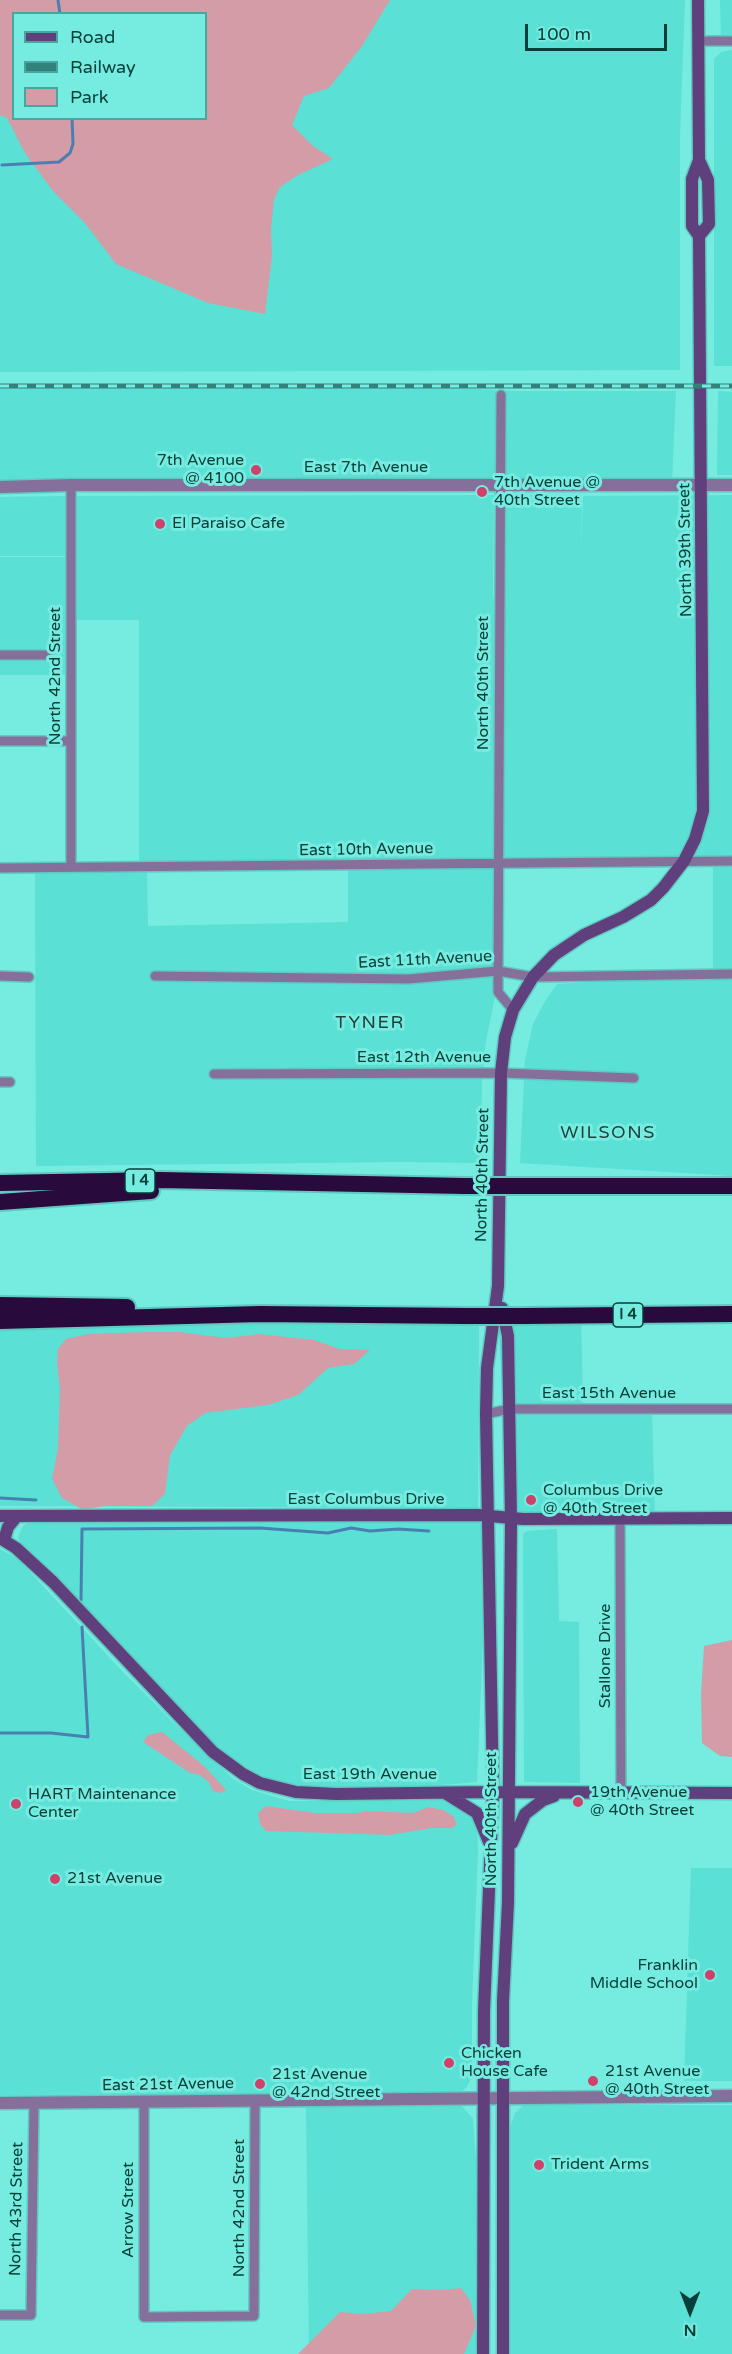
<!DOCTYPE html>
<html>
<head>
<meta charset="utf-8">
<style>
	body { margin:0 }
	#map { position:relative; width:732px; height:2354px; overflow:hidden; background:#76ebe0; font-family:"Varela Round",sans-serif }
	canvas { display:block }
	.legend { position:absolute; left:12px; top:12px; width:195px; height:108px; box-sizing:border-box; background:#76ebe0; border:2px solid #49a69e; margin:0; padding:8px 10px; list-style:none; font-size:18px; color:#063e3a }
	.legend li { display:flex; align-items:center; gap:12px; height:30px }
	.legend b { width:30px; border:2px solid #49a69e }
	.north { position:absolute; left:660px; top:2282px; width:60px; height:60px; -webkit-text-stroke:4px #76ebe0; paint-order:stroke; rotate:180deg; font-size:16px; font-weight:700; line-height:24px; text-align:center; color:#063e3a }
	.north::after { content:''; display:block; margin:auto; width:21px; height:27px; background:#063e3a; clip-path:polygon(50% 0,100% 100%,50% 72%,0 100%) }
	.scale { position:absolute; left:525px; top:24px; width:142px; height:27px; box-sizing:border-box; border:3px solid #063e3a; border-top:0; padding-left:8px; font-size:18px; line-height:21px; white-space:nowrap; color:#063e3a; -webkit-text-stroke:4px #76ebe0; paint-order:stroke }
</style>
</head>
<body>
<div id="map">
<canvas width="732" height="2354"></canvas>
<ul class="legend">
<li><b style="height:8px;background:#603f7d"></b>Road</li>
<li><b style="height:8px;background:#32817b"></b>Railway</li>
<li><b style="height:16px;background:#d49ca6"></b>Park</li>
</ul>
<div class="north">N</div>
<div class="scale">100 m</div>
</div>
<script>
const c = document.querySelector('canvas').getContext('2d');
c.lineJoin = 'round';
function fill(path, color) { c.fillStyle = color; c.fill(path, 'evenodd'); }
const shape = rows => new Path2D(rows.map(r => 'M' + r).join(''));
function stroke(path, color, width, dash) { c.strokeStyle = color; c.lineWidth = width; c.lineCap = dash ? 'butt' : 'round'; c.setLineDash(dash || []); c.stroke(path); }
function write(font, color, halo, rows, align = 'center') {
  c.font = font + ' "Varela Round",sans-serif'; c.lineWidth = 6; c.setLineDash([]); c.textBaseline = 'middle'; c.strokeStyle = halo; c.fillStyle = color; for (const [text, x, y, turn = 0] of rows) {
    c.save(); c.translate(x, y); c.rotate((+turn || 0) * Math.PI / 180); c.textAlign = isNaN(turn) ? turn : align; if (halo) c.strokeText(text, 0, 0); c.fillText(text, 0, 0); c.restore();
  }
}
const built = shape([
	[347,0,685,0,680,134,680,370,0,372,0,53,14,118,203,231],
	[720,0,732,0,732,39,721,39],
	[732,50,732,366,714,366,714,59,721,52],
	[0,387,434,387,515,391,676,391,672,484,0,484],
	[718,391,732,392,732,475,717,475],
	[494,495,493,598,504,598,504,495,582,495,581,552,583,496,732,495,732,860,139,865,139,620,73,620,77,496],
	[67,496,67,556,0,556,0,497],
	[0,557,69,557,68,675,0,675],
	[713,863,732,863,732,1176,520,1163,525,1060,533,1024,544,1003,557,984,645,979,713,977],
	[498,866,501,967,486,1041,482,1078,481,1163,400,1162,36,1166,35,869,147,869,148,926,348,922,348,868],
	[581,1311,583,1409,652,1412,655,1518,509,1517,498,1313],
	[479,1315,478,1508,0,1506,0,1321],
	[488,1520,477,1782,394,1789,302,1787,265,1777,230,1758,177,1707,20,1542,18,1537,23,1526,30,1522],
	[557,1529,559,1621,579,1622,580,1783,524,1782,523,1534,527,1531],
	[0,1549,18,1559,123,1672,171,1720,232,1778,252,1790,289,1801,443,1800,464,1809,477,1823,478,1851,472,2003,472,2076,467,2087,460,2093,0,2095],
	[691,1868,732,1868,732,2081,684,2081],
	[422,2104,461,2105,473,2119,482,2240,481,2354,309,2354,306,2105],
	[524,2105,732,2105,732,2354,505,2354,505,2252,509,2131,515,2113]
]);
const green = shape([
	[0,0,390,0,362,46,329,88,304,96,292,125,313,146,333,159,298,175,280,187,274,199,271,228,272,256,265,314,208,303,116,264,85,223,53,191,25,153,7,118,0,115],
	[14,14,206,14,206,118,14,118],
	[147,1332,179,1332,226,1338,260,1334,314,1340,340,1349,370,1350,354,1364,328,1368,298,1395,268,1405,205,1413,187,1426,170,1455,165,1494,152,1506,103,1506,83,1510,62,1498,52,1479,58,1448,60,1389,57,1363,58,1349,66,1339,88,1334],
	[732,1640,732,1757,720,1756,702,1743,701,1694,704,1646],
	[162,1732,204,1766,226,1790,221,1793,213,1791,209,1782,200,1775,190,1773,143,1742,148,1735],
	[266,1806,315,1813,357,1813,368,1811,413,1813,428,1807,443,1810,453,1816,457,1824,452,1828,431,1828,391,1835,266,1831,260,1824,258,1813],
	[461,2288,470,2300,476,2326,464,2354,298,2354,340,2312,363,2314,391,2311,412,2289,443,2290]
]);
const stream = shape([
	[58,0,60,14],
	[2,165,59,162,70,153,73,144,72,118],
	[0,1498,36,1500],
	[81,1600,82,1529,260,1528,328,1533,351,1528,370,1531,398,1529,429,1531],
	[0,1733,51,1733,88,1737,82,1627]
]);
const minor = shape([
	[698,41,732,41],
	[501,395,498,979,498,992,513,1010],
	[71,485,71,867],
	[0,655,48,655],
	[0,741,71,741],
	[0,868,732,861],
	[0,976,29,977],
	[155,976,408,979,498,971,533,977,732,974],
	[214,1074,501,1073,634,1078],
	[0,1082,10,1082],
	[486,1414,509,1409,732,1409],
	[620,1519,621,1794],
	[144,2102,144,2317,254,2316,255,2101],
	[0,2315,31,2315,34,2103]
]);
const tertiary = shape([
	[0,487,71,485,732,485],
	[0,2103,732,2096]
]);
const secondary = shape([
	[699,236,709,224,708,180,699,160],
	[502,1308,508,1336,511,1519,508,1903,503,2001,503,2354],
	[0,1516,478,1515,523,1519,732,1518],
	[0,1538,16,1548,53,1582,213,1752,243,1774,260,1783,296,1792,336,1794,493,1792,732,1793],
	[4,1540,8,1527,17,1516],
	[445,1793,477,1813,489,1842],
	[512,1843,525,1814,543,1800,554,1796],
	[483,2354,484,2011,493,1792,486,1414,487,1368,498,1286,501,1073,505,1037,513,1010,533,977,554,955,584,935,623,917,651,900,663,888,684,861,695,839,703,811,699,236,692,226,692,179,699,160,698,0]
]);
const motorway = shape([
	[0,1183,160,1180,464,1186],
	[529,1186,732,1186],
	[0,1202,151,1191],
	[0,1305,127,1307],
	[523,1316,732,1314],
	[0,1321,260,1314,466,1316]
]);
const rail = shape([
	[0,386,732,386]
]);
const motorwayBridge = shape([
	[464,1186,529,1186],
	[466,1316,523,1316]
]);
const markers = [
	[256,470,6,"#cf416a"],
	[482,492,6,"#cf416a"],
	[160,524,6,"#cf416a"],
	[531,1500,6,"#cf416a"],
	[578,1802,6,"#cf416a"],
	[16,1804,6,"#cf416a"],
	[55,1879,6,"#cf416a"],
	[710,1975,6,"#cf416a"],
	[449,2063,6,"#cf416a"],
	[593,2081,6,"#cf416a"],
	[260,2084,6,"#cf416a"],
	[539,2165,6,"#cf416a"]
];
const shields = [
	[140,1181,30],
	[628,1315,30]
];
const shieldNames = [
	["I 4",140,1181],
	["I 4",628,1315]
];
const poiNames = [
	["7th Avenue",244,461,"right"],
	["@ 4100",244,479,"right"],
	["7th Avenue @",494,483],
	["40th Street",494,501],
	["El Paraiso Cafe",172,524],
	["Columbus Drive",543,1491],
	["@ 40th Street",543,1509],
	["19th Avenue",590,1793],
	["@ 40th Street",590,1811],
	["HART Maintenance",28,1795],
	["Center",28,1813],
	["21st Avenue",67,1879],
	["Franklin",698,1966,"right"],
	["Middle School",698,1984,"right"],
	["Chicken",461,2054],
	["House Cafe",461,2072],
	["21st Avenue",605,2072],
	["@ 40th Street",605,2090],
	["21st Avenue",272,2075],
	["@ 42nd Street",272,2093],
	["Trident Arms",551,2165]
];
const streetNames = [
	["East 7th Avenue",366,468],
	["North 39th Street",686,550,-91],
	["North 42nd Street",56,676,-90],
	["North 40th Street",484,683,-90],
	["East 10th Avenue",366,850,-1],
	["East 11th Avenue",425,960,-3],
	["East 12th Avenue",424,1058],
	["North 40th Street",483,1175,-89],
	["East 15th Avenue",609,1394],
	["East Columbus Drive",366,1500],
	["Stallone Drive",606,1656,-90],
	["East 19th Avenue",370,1775],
	["North 40th Street",492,1819,-90],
	["East 21st Avenue",168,2085,-1],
	["North 42nd Street",240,2208,-90],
	["North 43rd Street",17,2209,-89],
	["Arrow Street",129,2210,-90]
];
const neighbourhoodNames = [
	["TYNER",370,1023],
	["WILSONS",608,1133]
];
fill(built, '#5ae0d4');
fill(green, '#d49ca6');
stroke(stream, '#4a80b1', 3);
stroke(minor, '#60c8bf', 12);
stroke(tertiary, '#60c8bf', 15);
stroke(secondary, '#60c8bf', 15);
stroke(motorway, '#60c8bf', 20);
stroke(minor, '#85709b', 9);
stroke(tertiary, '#85709b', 12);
stroke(secondary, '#603f7d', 12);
stroke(motorway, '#280a3d', 16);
stroke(rail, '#32817b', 5);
stroke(rail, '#76ebe0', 3, [9]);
stroke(motorwayBridge, '#60c8bf', 20, []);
stroke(motorwayBridge, '#280a3d', 16);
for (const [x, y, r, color] of markers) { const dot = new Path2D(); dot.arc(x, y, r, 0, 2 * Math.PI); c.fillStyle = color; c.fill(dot); stroke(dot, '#76ebe0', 2); }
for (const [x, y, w] of shields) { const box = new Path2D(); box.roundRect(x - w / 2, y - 12, w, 24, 4.5); c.fillStyle = '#76ebe0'; c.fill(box); stroke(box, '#063e3a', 1.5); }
write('bold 15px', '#063e3a', null, shieldNames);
write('16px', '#063e3a', '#76ebe0', poiNames, 'left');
write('16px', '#063e3a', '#76ebe0', streetNames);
c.letterSpacing = '1.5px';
write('18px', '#1d423e', '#76ebe0', neighbourhoodNames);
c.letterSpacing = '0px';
</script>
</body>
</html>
